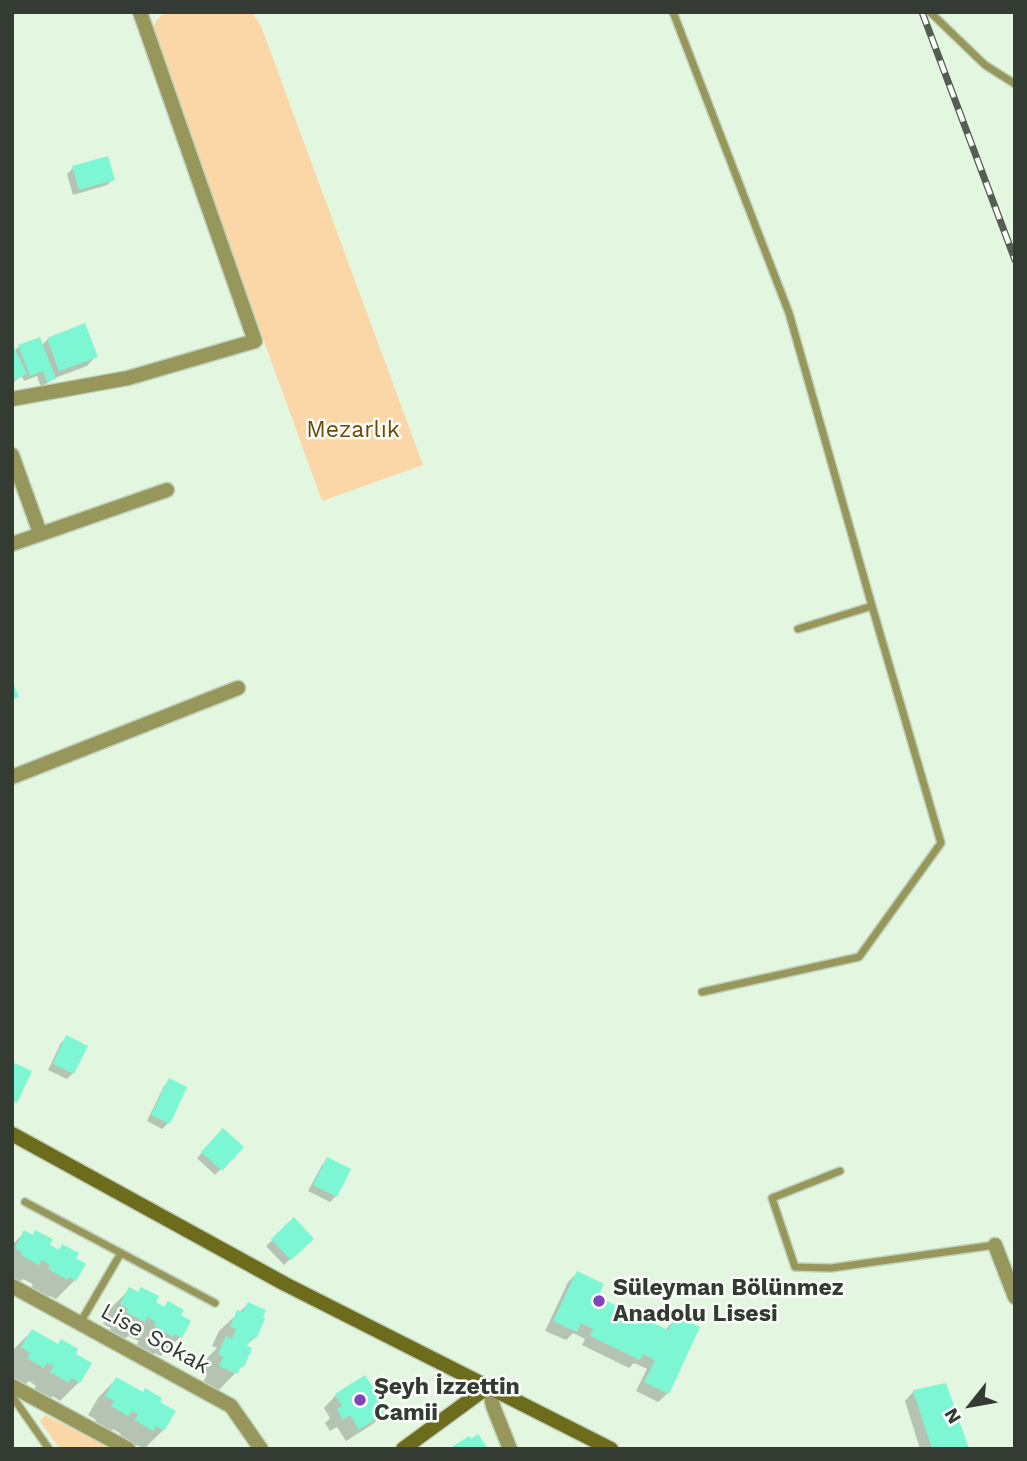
<!DOCTYPE html>
<html>
<head>
<meta charset="utf-8">
<style>
	body { margin:0 }
	#map { position:relative; width:1027px; height:1461px; overflow:hidden; background:#e3f6df; font-family:"Work Sans",sans-serif }
	canvas { display:block }
	.frame { position:absolute; inset:0; border:14px solid #343b32; pointer-events:none }
	.north { position:absolute; left:936px; top:1370px; width:70px; height:70px; -webkit-text-stroke:5px #fbfefa; paint-order:stroke; rotate:239deg; font-size:19px; font-weight:700; line-height:28px; text-align:center; color:#343b32 }
	.north::after { content:''; display:block; margin:auto; width:24px; height:32px; background:#343b32; clip-path:polygon(50% 0,100% 100%,50% 72%,0 100%) }
</style>
</head>
<body>
<div id="map">
<canvas width="1027" height="1461"></canvas>
<div class="frame"></div>
<div class="north">N</div>
</div>
<script>
const c = document.querySelector('canvas').getContext('2d');
c.lineJoin = 'round';
function fill(path, color) { c.fillStyle = color; c.fill(path, 'evenodd'); }
const shape = rows => new Path2D(rows.map(r => 'M' + r).join(''));
function stroke(path, color, width, dash) { c.strokeStyle = color; c.lineWidth = width; c.lineCap = dash ? 'butt' : 'round'; c.setLineDash(dash || []); c.stroke(path); }
function write(font, color, halo, rows, align = 'center') {
  c.font = font + ' "Work Sans",sans-serif'; c.lineWidth = 5; c.setLineDash([]); c.textBaseline = 'middle'; c.strokeStyle = halo; c.fillStyle = color; for (const [text, x, y, turn = 0] of rows) {
    c.save(); c.translate(x, y); c.rotate((+turn || 0) * Math.PI / 180); c.textAlign = isNaN(turn) ? turn : align; if (halo) c.strokeText(text, 0, 0); c.fillText(text, 0, 0); c.restore();
  }
}
const green = shape([
	[171,12,252,12,261,26,423,465,322,501,151,29,161,15],
	[45,1415,112,1449,60,1449,40,1421]
]);
const shadow = shape([
	[73,168,113,179,107,185,73,195,67,174],
	[84,325,96,356,87,366,55,378,41,387,37,376,24,381,22,376,12,383,12,350,14,351,19,347,41,346,47,340],
	[67,1037,73,1073,67,1079,48,1070,61,1043],
	[170,1080,168,1123,162,1129,147,1121,164,1086],
	[223,1130,242,1147,215,1175,197,1158],
	[328,1159,336,1196,330,1202,308,1191,322,1165],
	[294,1220,311,1239,284,1265,266,1246],
	[36,1232,48,1246,57,1251,63,1246,73,1259,75,1280,56,1299,50,1296,48,1298,31,1288,33,1284,23,1279,19,1283,12,1279,12,1245,24,1233,31,1237],
	[577,1273,596,1298,665,1330,676,1318,668,1393,658,1402,636,1391,647,1369,634,1363,629,1368,582,1345,585,1339,573,1333,566,1340,545,1331,568,1282],
	[130,1289,189,1321,180,1337,161,1356,155,1353,153,1355,136,1345,139,1341,128,1336,124,1340,109,1331,111,1328,103,1324,111,1308],
	[248,1304,254,1338,245,1347,242,1366,217,1392,202,1385,206,1376,200,1373,208,1357,217,1348,212,1346,219,1331],
	[32,1331,73,1354,79,1382,60,1401,53,1396,48,1401,33,1392,36,1386,29,1381,24,1386,12,1379,12,1351],
	[116,1379,157,1402,163,1430,144,1449,137,1445,132,1449,117,1440,121,1434,113,1429,108,1434,93,1425,96,1420,88,1415,98,1398],
	[914,1391,967,1449,920,1449,905,1401],
	[336,1395,386,1411,373,1424,346,1441,337,1427,330,1431,325,1423,330,1418,324,1408]
]);
const building = shape([
	[108,156,115,180,79,190,72,166],
	[85,323,98,357,59,371,47,338],
	[40,337,56,379,47,382,43,371,30,376,18,345],
	[14,347,27,374,12,381,12,348],
	[12,681,19,697,12,699],
	[66,1035,88,1046,74,1074,53,1064],
	[12,1062,32,1071,17,1103,12,1101],
	[169,1078,187,1087,170,1124,151,1115],
	[223,1128,244,1147,222,1171,201,1152],
	[327,1157,351,1169,337,1197,313,1185],
	[294,1217,314,1239,291,1260,271,1239],
	[24,1230,33,1235,35,1230,53,1239,50,1245,59,1250,62,1244,79,1253,76,1258,86,1264,76,1281,69,1277,68,1280,48,1269,50,1265,42,1260,39,1265,21,1255,22,1252,15,1248],
	[577,1271,604,1284,598,1297,668,1330,675,1316,700,1327,669,1394,644,1382,655,1360,643,1354,640,1360,590,1336,593,1329,581,1323,577,1332,553,1321],
	[129,1287,138,1292,141,1287,159,1296,156,1302,164,1307,168,1301,184,1310,181,1315,191,1321,182,1338,175,1334,173,1337,154,1326,156,1322,147,1317,145,1322,126,1312,128,1309,120,1304],
	[248,1302,266,1310,263,1317,265,1319,256,1339,252,1337,247,1346,252,1348,244,1367,241,1366,237,1374,219,1366,223,1357,218,1354,226,1336,232,1339,236,1329,230,1327,237,1310,243,1312],
	[32,1329,58,1344,61,1339,78,1349,76,1354,92,1363,80,1383,72,1378,69,1383,50,1372,54,1366,47,1363,44,1368,27,1358,30,1353,21,1347],
	[365,1375,388,1411,359,1430,350,1415,343,1420,337,1409,342,1406,335,1394],
	[116,1377,143,1392,145,1388,162,1398,160,1402,176,1411,164,1431,156,1426,153,1431,135,1420,138,1414,132,1411,128,1416,111,1406,114,1401,105,1396],
	[946,1383,969,1449,932,1449,913,1390],
	[478,1434,488,1449,449,1449,469,1436,471,1439]
]);
const lane = shape([
	[673,12,789,313,872,606],
	[930,12,985,65,1015,84],
	[702,992,859,957,941,843,872,606,798,629],
	[840,1171,772,1198,795,1267,831,1268,995,1245],
	[25,1202,215,1303],
	[80,1323,121,1253],
	[12,1396,49,1449]
]);
const street = shape([
	[12,399,128,378,255,341,140,12],
	[12,455,40,533],
	[12,544,167,490],
	[12,777,238,688],
	[995,1245,1015,1297],
	[12,1286,231,1406,261,1449],
	[12,1386,128,1449],
	[489,1386,493,1406,510,1449]
]);
const secondary = shape([
	[12,1134,285,1284,611,1449],
	[403,1449,489,1386]
]);
const rail = shape([
	[922,12,1015,260]
]);
const markers = [
	[599,1301,7,"#8144ba"],
	[360,1400,7,"#8144ba"]
];
const parkNames = [
	["Mezarlık",353,430]
];
const poiNames = [
	["Süleyman Bölünmez",613,1288],
	["Anadolu Lisesi",613,1314],
	["Şeyh İzzettin",374,1387],
	["Camii",374,1413]
];
const streetNames = [
	["Lise Sokak",155,1339,29]
];
fill(green, '#fbd7a7');
fill(shadow, '#0003');
fill(building, '#7df6d4');
stroke(lane, '#c0d1bc', 10);
stroke(street, '#c0d1bc', 17);
stroke(secondary, '#c0d1bc', 17);
stroke(lane, '#98975b', 7);
stroke(street, '#98975b', 14);
stroke(secondary, '#6d6b1c', 14);
stroke(rail, '#545e52', 7);
stroke(rail, '#fbfefa', 4.5, [13]);
for (const [x, y, r, color] of markers) { const dot = new Path2D(); dot.arc(x, y, r, 0, 2 * Math.PI); c.fillStyle = color; c.fill(dot); stroke(dot, '#fbfefa', 2.5); }
write('23px', '#6e4905', '#fbfefa', parkNames);
write('bold 23px', '#343b32', '#fbfefa', poiNames, 'left');
write('23px', '#343b32', '#fbfefa', streetNames);
</script>
</body>
</html>
